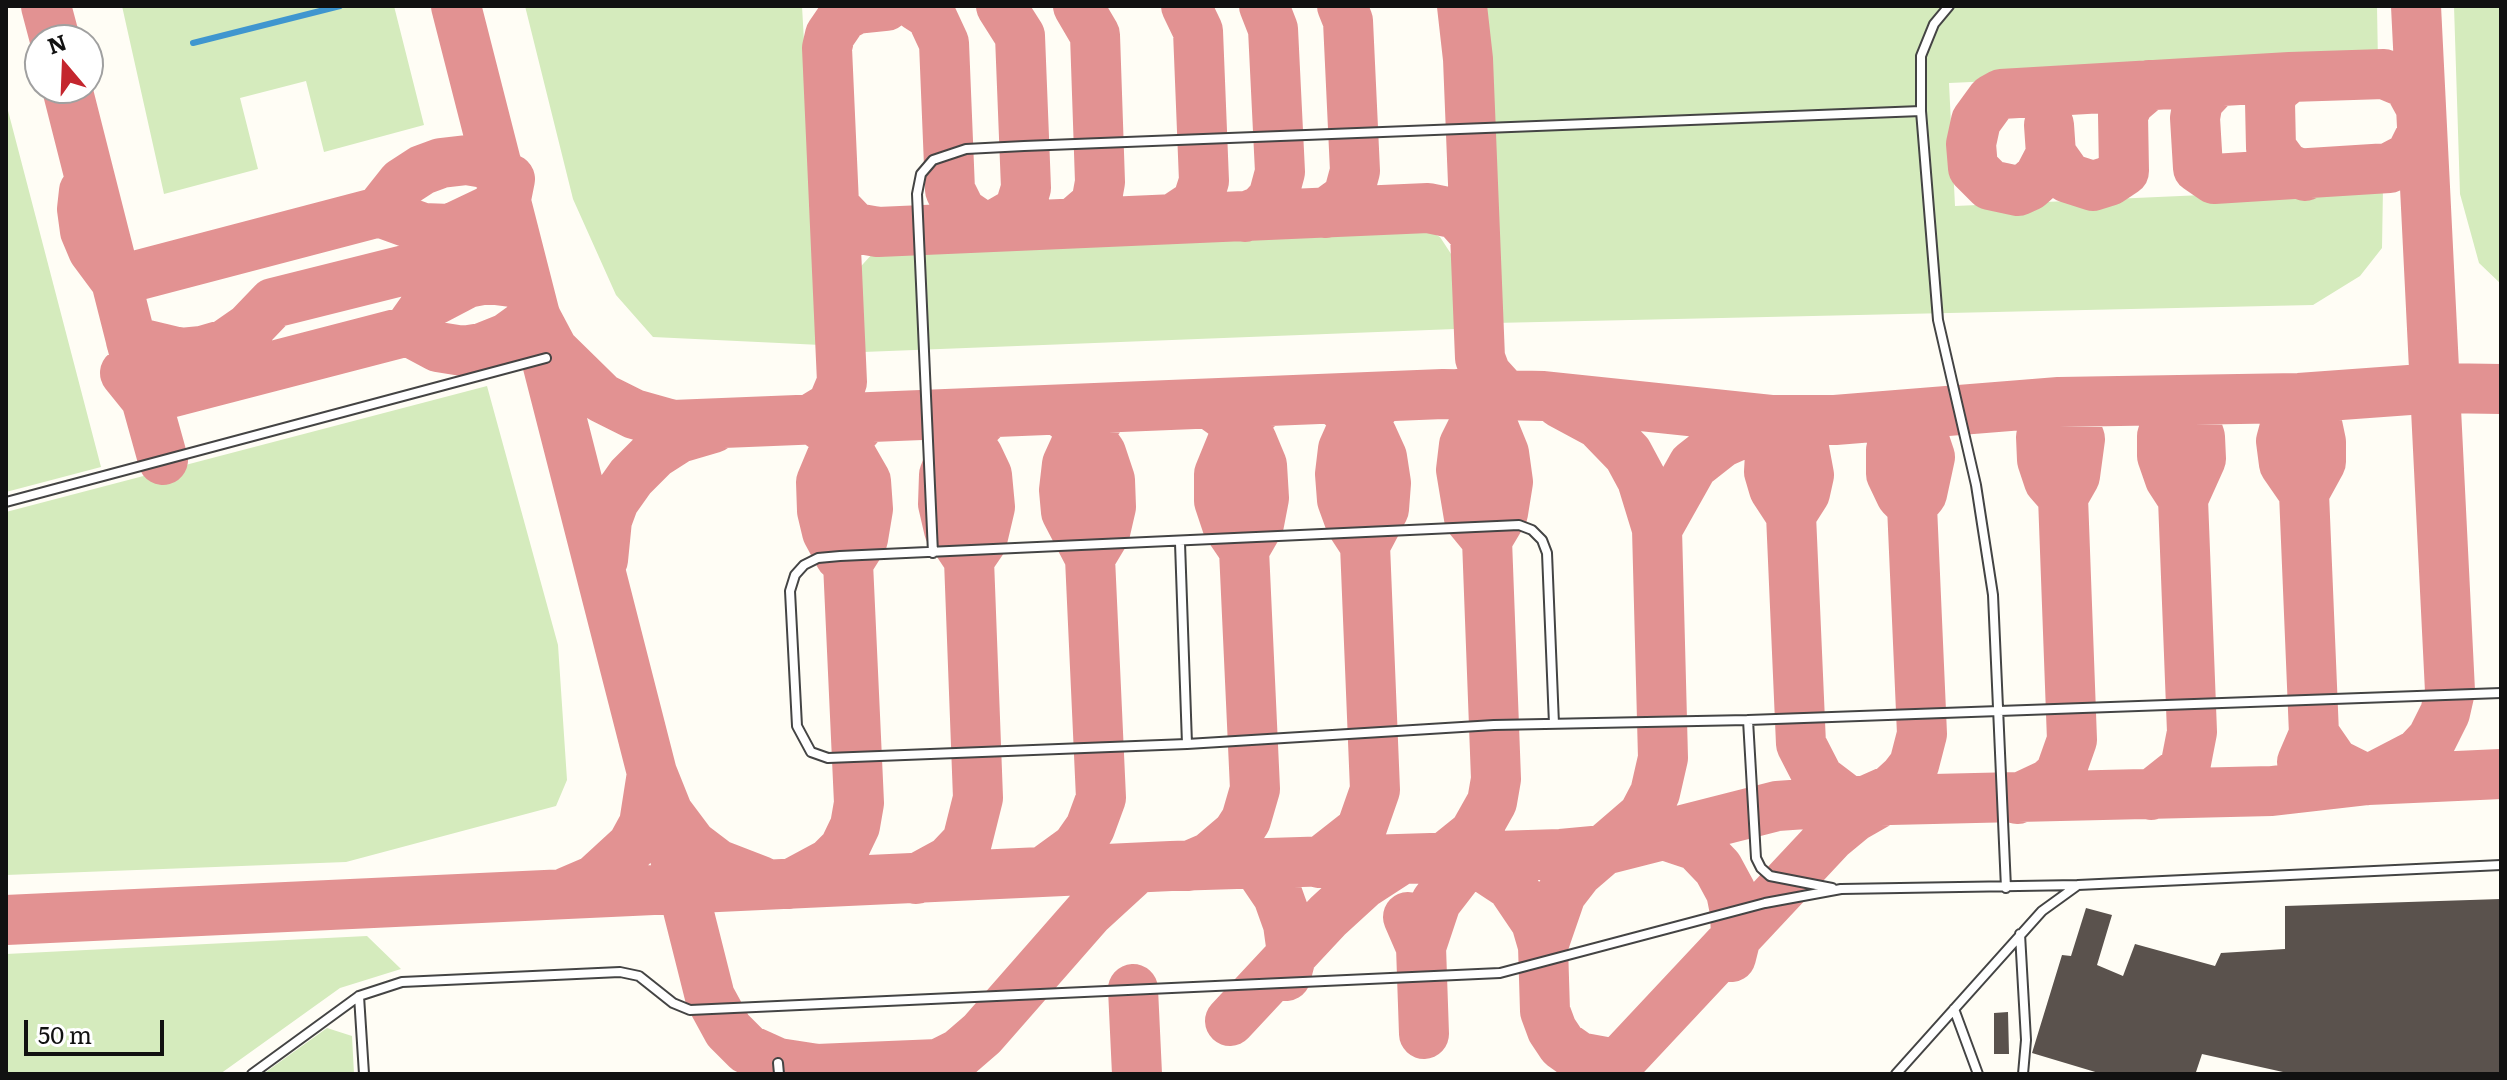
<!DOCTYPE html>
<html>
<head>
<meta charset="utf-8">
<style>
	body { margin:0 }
	#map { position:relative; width:2507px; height:1080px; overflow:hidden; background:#fffdf5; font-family:Literata,serif }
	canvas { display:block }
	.frame { position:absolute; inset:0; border:8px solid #111; pointer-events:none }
	.north { position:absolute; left:24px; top:24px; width:80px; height:80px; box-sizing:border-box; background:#fff; border:2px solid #a0a0a0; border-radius:50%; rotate:341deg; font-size:22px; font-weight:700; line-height:32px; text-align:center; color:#111 }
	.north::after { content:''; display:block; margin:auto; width:28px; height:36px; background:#c4262e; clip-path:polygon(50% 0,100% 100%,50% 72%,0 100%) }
	.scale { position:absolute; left:24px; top:1020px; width:140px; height:36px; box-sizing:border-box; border:4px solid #111; border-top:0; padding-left:10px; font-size:24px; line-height:28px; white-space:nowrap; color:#111; -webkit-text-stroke:6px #fff; paint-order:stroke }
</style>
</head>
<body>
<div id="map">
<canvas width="2507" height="1080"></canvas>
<div class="frame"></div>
<div class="north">N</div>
<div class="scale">50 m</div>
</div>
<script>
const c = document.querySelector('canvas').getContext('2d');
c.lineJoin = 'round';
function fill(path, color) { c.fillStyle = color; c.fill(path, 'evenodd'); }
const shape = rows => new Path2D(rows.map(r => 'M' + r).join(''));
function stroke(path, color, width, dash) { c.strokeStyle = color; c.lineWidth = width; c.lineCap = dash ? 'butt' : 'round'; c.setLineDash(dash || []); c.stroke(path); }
const green = shape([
	[122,6,394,6,424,125,324,152,306,81,240,98,258,169,164,194],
	[525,6,802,6,821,345,653,337,616,295,573,199],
	[1479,6,2377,6,2378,64,1949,83,1955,206,2383,187,2382,248,2360,276,2313,305,1494,323],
	[2454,6,2501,6,2501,284,2479,263,2460,194],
	[6,103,101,467,6,492],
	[1397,223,1421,227,1440,237,1455,260,1459,319,1455,329,863,352,852,340,848,302,854,274,873,253,901,243],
	[487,386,558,645,567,780,556,806,346,862,6,875,6,512],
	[367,936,401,969,340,988,220,1074,6,1074,6,954],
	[327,1028,352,1036,354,1074,263,1074]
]);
const stream = shape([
	[193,43,340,6]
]);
const taxiway = shape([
	[46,6,55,40],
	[456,6,652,773,668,813,692,845,717,864,761,881],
	[917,6,931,15,944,43,950,190,961,212,983,227],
	[1462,6,1468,59,1480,358,1486,374,1505,395],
	[2290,77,2274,90,2270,102,2271,148,2285,167,2305,176],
	[2216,82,2198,101,2195,118,2198,168,2214,179,2389,168,2410,157,2421,135],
	[67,88,116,281,379,212],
	[2049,125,2051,154,2068,178,2093,186,2109,181,2124,171,2123,115,2129,102,2149,85],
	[2051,154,2039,177,2029,186,2018,191,1990,185,1973,168,1971,144,1976,121,1992,99,2001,94,2290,77,2384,74,2408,84,2420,106],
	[84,191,82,209,85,231,93,250,116,281,146,399,408,331,427,304,467,283,488,279,527,284],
	[834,206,855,228,878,232,1428,208,1457,214,1474,233],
	[379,212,423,228,450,229,490,210],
	[379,212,402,183,422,170,441,163,467,160,497,165],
	[1326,213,1348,197,1355,171,1348,21,1342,6],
	[1245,217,1262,210,1273,198,1280,172,1273,29,1264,6],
	[1173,219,1197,203,1204,181,1198,31,1186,6],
	[1074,223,1096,204,1100,182,1095,35,1078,6],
	[993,226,1019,211,1026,188,1020,36,1001,6],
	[536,318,553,350,602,398,634,414,673,425,1443,394,1544,396,1773,420,1835,420,2059,402,2299,398,2437,388,2501,389],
	[408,331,438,347,463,351,482,348,507,338,536,317],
	[131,341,181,353,202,351,226,344,249,328,273,303,445,260,467,249,486,232,506,199,510,179],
	[125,373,146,399,163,460],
	[1560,403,1599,424,1628,454,1642,480,1657,529,1663,758,1655,793,1643,816,1578,872,1561,894,1543,946,1545,1011,1552,1030,1562,1045,1579,1057,1617,1064],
	[809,420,832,406,842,382,827,48,830,35,843,16,857,9,886,6],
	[1791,515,1805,493,1809,475,1802,437,1789,420,1778,432,1770,454,1769,472,1774,489,1791,515,1801,744,1819,779,1848,801],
	[1657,529,1693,465,1721,443,1773,420],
	[1487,540,1469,518,1461,470,1464,445,1473,427,1500,395],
	[1365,545,1350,522,1342,500,1340,474,1343,449,1351,431,1381,399],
	[1244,550,1227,525,1219,501,1219,474,1239,425,1261,405],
	[1090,558,1066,512,1064,490,1067,464,1077,442,1105,412],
	[603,560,607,520,614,501,631,477,654,454,679,438,713,428],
	[969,560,949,530,943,504,944,475,955,447,986,416],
	[848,563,840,556,827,532,822,511,821,482,831,458,862,422],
	[2314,734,2334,763,2368,780,2418,754,2432,739,2445,713,2450,691,2416,6],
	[2302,762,2314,734,2304,493,2321,462,2321,442,2317,423,2309,406,2299,398,2287,419,2281,441,2284,464,2304,493],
	[2151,795,2185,768,2192,732,2183,499,2170,479,2162,456,2162,436,2169,416,2180,401,2193,417,2200,437,2201,459,2183,499],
	[2017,799,2049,784,2060,774,2072,740,2063,497,2049,481,2042,460,2041,437,2046,420,2059,402,2072,418,2080,439,2075,476,2063,497],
	[1865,801,1892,789,1904,778,1914,765,1922,734,1912,506,1901,495,1891,474,1891,450,1896,431,1908,415,1922,433,1930,457,1922,494,1912,506],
	[1661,834,1697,846,1718,868,1731,892,1735,912,1736,937,1731,957],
	[675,858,710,997,728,1030,747,1049,778,1063,817,1069,938,1064],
	[1443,859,1474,834,1492,802,1496,779,1487,540,1503,513,1508,482,1504,453,1495,431,1459,394],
	[1319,863,1361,830,1375,790,1365,545,1384,509,1386,483,1382,457,1372,435,1360,420,1333,399],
	[1257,865,1278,896,1288,924,1292,953,1286,976],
	[1189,866,1210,857,1237,834,1246,820,1255,789,1244,550,1259,524,1264,498,1262,465,1252,441,1239,425,1210,404],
	[1043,872,1076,848,1090,828,1101,798,1090,558,1105,533,1111,507,1110,480,1101,453,1085,430,1058,410],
	[916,879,949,861,967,842,978,798,969,560,982,541,990,507,987,475,978,456,964,436,937,415],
	[791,884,830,863,844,849,855,826,859,803,848,563,863,539,868,509,866,481,843,441,814,420],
	[567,892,595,880,632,846,644,824,652,773],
	[1408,917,1421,947,1424,1034],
	[6,920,1171,866,1561,854,1604,850,1777,806,1848,801,2272,791,2368,780,2501,774],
	[1421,947,1436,902,1470,858,1511,885,1536,922,1543,946],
	[1133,989,1137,1074],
	[1230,1021,1328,916,1363,884,1400,860],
	[906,1071,938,1064,960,1053,982,1034,1089,912,1137,868],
	[1608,1074,1831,836,1854,817,1882,801]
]);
const building = shape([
	[2501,899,2501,1074,2292,1074,2202,1054,2196,1072,2102,1074,2032,1053,2062,955,2071,956,2086,908,2112,915,2097,965,2123,976,2135,944,2215,966,2221,953,2285,949,2285,906],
	[2008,1012,2009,1054,1994,1054,1994,1013]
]);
const lane = shape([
	[1949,6,1934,24,1921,56,1921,111,1938,320,1976,485,1993,595,2006,888],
	[6,502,546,358],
	[1180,543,1187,744],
	[933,553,917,194,921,174,933,160,966,149,1024,146,1921,111],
	[1748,720,1756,858,1761,868,1770,876,1832,888],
	[1554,724,1547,553,1542,540,1532,530,1519,525,840,556,818,558,804,565,795,575,790,591,797,726,811,752,828,758,1187,744,1494,725,1748,720,2501,693],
	[2020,934,2026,1040,2023,1074],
	[359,996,364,1074],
	[1954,1009,1978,1074],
	[778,1063,779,1074],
	[252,1074,359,996,402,982,620,972,639,976,673,1003,690,1010,1500,973,1765,903,1841,889,2078,885],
	[1896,1074,2042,911,2078,885,2501,865]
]);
fill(green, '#d5ebbd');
stroke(stream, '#3f96cf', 6);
stroke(taxiway, '#e29292', 50);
fill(building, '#5a524d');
stroke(lane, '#444', 12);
stroke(lane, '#fff', 8);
</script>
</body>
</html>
